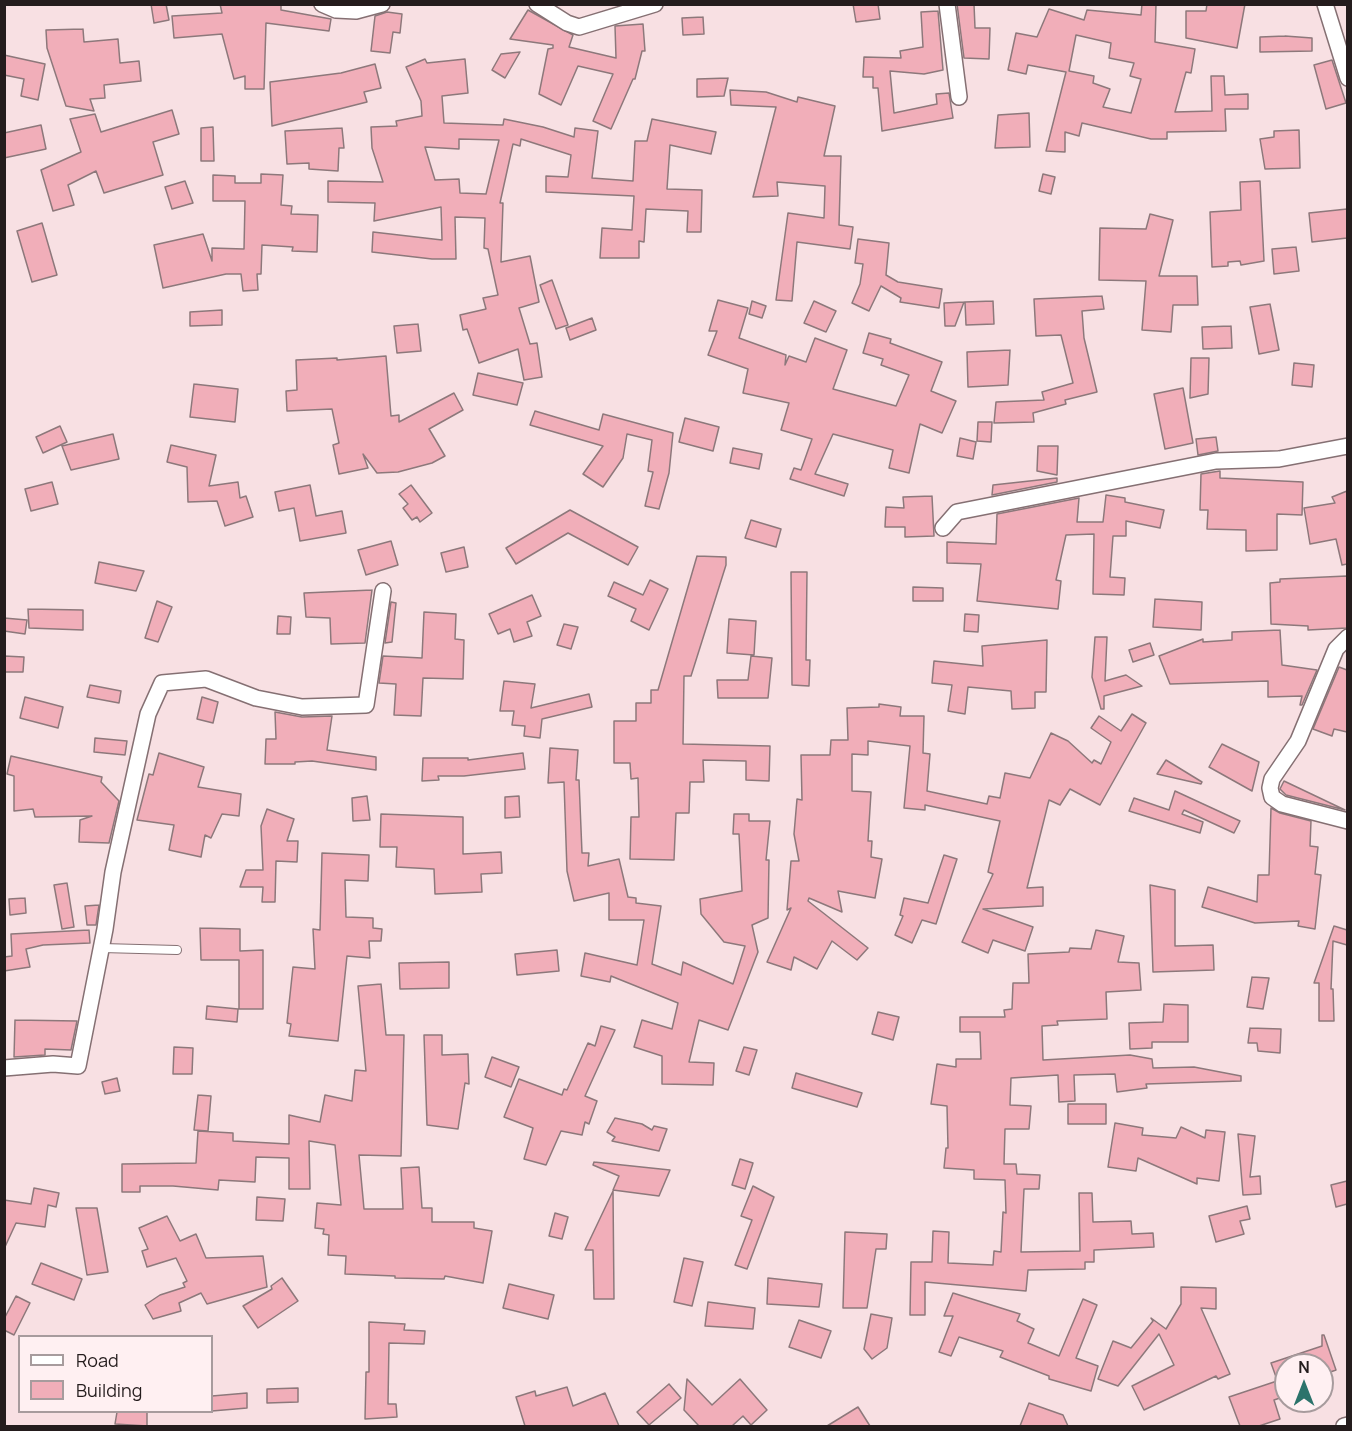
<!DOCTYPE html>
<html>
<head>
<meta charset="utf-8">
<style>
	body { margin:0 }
	#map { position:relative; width:1352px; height:1431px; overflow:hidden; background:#f8e0e3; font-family:Manrope,sans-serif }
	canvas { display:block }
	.frame { position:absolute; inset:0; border:6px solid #241c1d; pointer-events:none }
	.legend { position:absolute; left:18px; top:1335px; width:195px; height:78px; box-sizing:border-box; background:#fff0f2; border:2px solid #a79b9d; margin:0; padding:8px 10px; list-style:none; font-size:18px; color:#241c1d }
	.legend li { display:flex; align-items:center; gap:12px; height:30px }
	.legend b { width:30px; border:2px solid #a79b9d }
	.north { position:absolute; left:1274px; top:1353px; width:60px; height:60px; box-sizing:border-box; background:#fff0f2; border:2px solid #a79b9d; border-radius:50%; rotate:0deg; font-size:16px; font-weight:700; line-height:24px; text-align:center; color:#241c1d }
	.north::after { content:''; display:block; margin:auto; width:21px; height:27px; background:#2c736b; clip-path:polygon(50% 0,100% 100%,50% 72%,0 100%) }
</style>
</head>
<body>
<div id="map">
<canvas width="1352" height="1431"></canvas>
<div class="frame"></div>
<ul class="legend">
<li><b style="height:8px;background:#fff"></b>Road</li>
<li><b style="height:16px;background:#f1aeb9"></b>Building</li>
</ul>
<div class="north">N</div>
</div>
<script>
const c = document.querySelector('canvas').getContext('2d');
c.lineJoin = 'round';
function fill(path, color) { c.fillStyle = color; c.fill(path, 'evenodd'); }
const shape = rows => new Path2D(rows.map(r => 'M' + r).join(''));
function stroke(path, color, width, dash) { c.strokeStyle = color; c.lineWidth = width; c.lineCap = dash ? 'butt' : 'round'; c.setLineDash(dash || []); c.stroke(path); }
const building = shape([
	[151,4,166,4,169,20,154,23,151,4],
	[220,4,281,4,281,10,331,19,329,31,266,23,264,89,245,89,245,76,234,79,222,34,174,38,172,16,222,13,220,4],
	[853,4,878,4,880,19,856,22,853,4],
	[957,4,974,4,975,28,990,28,989,59,964,58,957,4],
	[1142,4,1156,4,1155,42,1195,49,1191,73,1186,72,1175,112,1212,111,1211,76,1224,76,1225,95,1248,94,1248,109,1225,109,1226,131,1167,132,1167,139,1151,139,1082,123,1079,136,1065,132,1065,152,1046,151,1066,72,1028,65,1026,74,1008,70,1016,33,1037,37,1049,9,1084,20,1087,10,1141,15,1142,4],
	[1076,35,1111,43,1109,58,1134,63,1130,76,1141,79,1131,113,1103,107,1110,89,1093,83,1094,76,1069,71,1076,35],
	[1207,4,1245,4,1237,48,1186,38,1186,11,1206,11,1207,4],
	[528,10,573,35,569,47,616,58,615,26,643,24,645,51,642,51,635,79,633,79,611,129,593,121,613,74,578,66,561,105,539,94,548,49,553,48,553,45,510,39,528,10],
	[938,11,943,70,924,74,890,71,894,113,937,104,936,94,949,93,953,118,882,131,878,88,873,88,873,77,863,77,864,57,901,58,900,51,923,47,921,12,938,11],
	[387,12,402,14,400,33,393,32,390,53,371,51,375,16,387,12],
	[703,17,704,34,683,35,682,18,703,17],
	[83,29,84,42,118,39,120,63,139,61,141,81,104,85,105,98,90,99,94,111,66,106,47,48,46,30,83,29],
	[1285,36,1312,38,1312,51,1260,52,1260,37,1285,36],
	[520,52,505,78,492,70,501,54,520,52],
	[4,55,45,64,38,100,21,96,24,79,4,75,4,55],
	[425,59,427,63,465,59,468,93,442,96,444,123,503,125,504,119,543,127,574,137,575,128,598,131,592,178,633,181,635,141,647,141,652,119,716,132,711,154,670,145,667,189,702,190,701,232,687,232,688,211,646,209,644,242,639,241,639,258,600,258,602,228,632,230,634,196,546,192,546,176,568,177,571,155,521,139,520,146,513,144,500,203,503,203,501,262,530,256,539,302,519,308,530,344,537,343,542,377,524,380,518,349,479,363,467,329,463,330,460,315,486,309,483,298,498,295,488,249,484,248,485,218,455,217,456,259,432,259,372,252,373,232,442,240,441,207,374,221,375,203,328,202,328,181,383,182,372,148,371,127,397,126,396,121,422,116,421,101,406,67,425,59],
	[459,139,499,140,486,194,460,193,459,179,435,180,425,147,459,149,459,139],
	[1332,60,1346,103,1326,109,1314,65,1332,60],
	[375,64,381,88,364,92,367,102,272,126,270,82,341,73,375,64],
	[728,78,724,96,697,97,697,79,728,78],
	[730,90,766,92,797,102,798,97,835,106,824,156,841,156,839,225,853,227,850,249,797,242,792,301,776,300,788,213,824,218,825,186,777,182,778,196,753,197,776,107,731,105,730,90],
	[172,110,179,134,153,142,163,175,104,193,96,171,68,185,74,205,53,211,41,170,81,152,70,119,95,114,101,132,172,110],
	[1029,113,1030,147,995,148,998,115,1029,113],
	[41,125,46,149,4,158,4,133,41,125],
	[213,127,214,161,201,161,201,128,213,127],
	[342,128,344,148,339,148,338,171,309,169,309,163,287,164,285,131,342,128],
	[1299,130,1300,168,1265,169,1260,139,1274,137,1274,131,1299,130],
	[261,174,283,175,281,205,292,206,291,214,318,215,317,252,292,251,293,247,262,245,261,274,257,274,258,290,243,291,241,274,226,274,163,288,154,245,203,234,212,261,212,248,244,249,245,201,213,201,213,175,235,176,235,183,261,183,261,174],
	[1043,174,1055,177,1051,194,1039,191,1043,174],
	[185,181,193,203,172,209,165,187,185,181],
	[1260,181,1264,261,1241,265,1240,261,1228,262,1228,266,1212,267,1210,212,1241,210,1240,182,1260,181],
	[1347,209,1347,238,1312,242,1309,213,1347,209],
	[1150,214,1173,220,1159,276,1197,276,1198,305,1173,305,1171,332,1142,330,1146,281,1099,280,1100,228,1146,229,1150,214],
	[42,223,57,275,32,282,17,231,42,223],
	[858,239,889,243,886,275,898,282,942,289,939,308,900,302,901,298,881,286,869,311,852,303,860,284,863,264,855,263,858,239],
	[1296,247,1299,271,1274,274,1272,249,1296,247],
	[552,280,568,325,556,329,540,285,552,280],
	[1102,296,1104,309,1082,311,1084,338,1097,392,1065,400,1066,404,1033,413,1034,422,994,423,996,402,1044,400,1042,392,1073,383,1061,335,1036,336,1034,299,1102,296],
	[718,300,748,308,739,338,786,355,785,365,789,356,806,362,815,338,847,350,833,389,896,406,909,375,881,365,883,359,863,353,869,333,891,339,890,343,942,362,931,391,956,401,942,433,920,424,909,473,889,468,893,450,833,434,815,474,848,484,844,496,790,479,794,468,801,470,812,439,781,430,789,403,743,393,748,369,708,355,717,331,709,331,718,300],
	[752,301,766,306,762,318,749,314,752,301],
	[814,301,836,311,826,332,804,323,814,301],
	[993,301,994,324,966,325,965,302,993,301],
	[964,302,955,326,945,326,944,303,964,302],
	[1270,304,1279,350,1259,354,1250,307,1270,304],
	[222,310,222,325,190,326,190,312,222,310],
	[592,318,596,330,570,340,566,328,592,318],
	[418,324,421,351,397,353,394,326,418,324],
	[1231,326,1232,348,1203,349,1202,327,1231,326],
	[1010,350,1008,385,968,387,967,352,1010,350],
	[386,356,391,416,399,415,399,422,454,393,463,410,429,429,445,456,432,463,398,472,377,473,363,454,368,468,339,474,333,445,339,443,332,409,287,411,286,391,297,390,296,360,337,358,337,360,386,356],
	[1191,358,1209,358,1208,394,1190,398,1191,358],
	[1294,363,1314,365,1312,387,1292,385,1294,363],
	[478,373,523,383,517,405,473,395,478,373],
	[194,384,238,389,235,422,190,417,194,384],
	[1183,388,1193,443,1165,449,1154,394,1183,388],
	[535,411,599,430,603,414,673,433,669,473,659,509,645,506,653,472,648,471,652,440,627,434,623,458,603,487,583,474,603,446,530,425,535,411],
	[685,418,719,427,713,451,679,442,685,418],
	[978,422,992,422,991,442,977,441,978,422],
	[60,426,67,442,43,453,36,437,60,426],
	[113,434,119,459,71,470,62,446,113,434],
	[1216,437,1218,451,1198,455,1196,439,1216,437],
	[960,438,976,442,973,459,957,456,960,438],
	[171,445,216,455,209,486,238,482,240,498,246,496,253,517,225,526,217,501,188,502,187,467,167,462,171,445],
	[1038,446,1058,446,1057,475,1037,471,1038,446],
	[733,448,762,454,759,469,730,463,733,448],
	[1220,471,1220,478,1303,482,1302,515,1277,514,1277,550,1246,551,1246,530,1207,529,1208,510,1200,510,1201,474,1220,471],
	[1057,478,1057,482,992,495,993,485,1057,478],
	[52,482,58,504,31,511,25,489,52,482],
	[310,485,316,516,342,511,346,533,300,541,294,508,279,511,275,492,310,485],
	[411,485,432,513,420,522,417,517,412,520,403,508,408,504,399,494,411,485],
	[1347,491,1347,564,1342,565,1336,539,1310,544,1304,508,1335,503,1332,497,1347,491],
	[1106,495,1125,498,1125,502,1164,510,1160,528,1126,521,1126,536,1113,536,1110,577,1125,578,1124,595,1093,594,1094,534,1066,535,1056,580,1061,581,1058,609,977,601,981,564,947,563,947,542,996,544,997,514,1079,498,1077,522,1103,522,1106,495],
	[932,496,934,536,905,537,905,527,885,527,886,507,904,508,903,497,932,496],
	[570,510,638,547,628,565,568,533,516,564,506,548,570,510],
	[751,520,781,529,776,547,745,538,751,520],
	[391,541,398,565,366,575,358,550,391,541],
	[464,547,468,567,446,572,441,553,464,547],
	[697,556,726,557,726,565,691,676,684,676,683,744,770,746,769,781,746,780,746,761,703,760,704,782,690,782,689,813,676,813,674,860,630,859,631,817,639,817,638,778,631,779,630,763,614,763,614,721,636,721,636,703,651,703,651,690,658,690,697,556],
	[99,562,144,571,136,591,95,583,99,562],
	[791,572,807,572,806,660,810,660,809,686,792,685,791,572],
	[1347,576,1347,628,1308,630,1308,626,1271,624,1270,583,1280,582,1280,579,1347,576],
	[650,580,668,589,649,630,631,621,636,609,608,596,614,582,643,595,650,580],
	[913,587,943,588,943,601,913,601,913,587],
	[372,590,365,643,331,644,330,618,306,617,304,593,372,590],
	[532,595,541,616,527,622,532,636,514,642,510,629,498,634,489,614,532,595],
	[1155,599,1202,602,1201,630,1153,627,1155,599],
	[157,601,172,607,158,642,145,638,157,601],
	[391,602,396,603,392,642,385,643,391,602],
	[28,609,83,610,83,630,29,628,28,609],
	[424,612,456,614,455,639,464,640,463,679,423,678,421,716,394,715,396,684,379,683,383,656,422,658,424,612],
	[965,614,979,615,978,632,964,631,965,614],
	[278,616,291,617,290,634,277,634,278,616],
	[4,618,27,620,25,634,4,631,4,618],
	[729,619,756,621,754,655,727,653,729,619],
	[564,624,578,627,571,649,557,645,564,624],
	[1280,630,1282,665,1317,670,1302,705,1300,705,1302,696,1268,697,1268,681,1170,684,1159,656,1203,639,1203,642,1232,640,1232,632,1280,630],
	[1095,637,1107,637,1105,681,1126,675,1142,686,1104,696,1104,709,1101,709,1092,677,1095,637],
	[1047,640,1046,692,1035,692,1035,708,1012,709,1011,691,968,687,965,714,948,711,952,685,932,683,934,661,983,666,982,646,1047,640],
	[1150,643,1154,655,1133,662,1129,650,1150,643],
	[4,656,24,657,23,672,4,672,4,656],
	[751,656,772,658,768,698,718,698,717,680,748,680,751,656],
	[1339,667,1347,670,1347,732,1334,729,1332,736,1313,729,1339,667],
	[504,681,535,684,531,708,589,694,592,707,542,719,540,738,524,736,525,726,512,725,514,711,500,711,504,681],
	[90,685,121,691,119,703,87,697,90,685],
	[25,697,63,707,58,728,20,718,25,697],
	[202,697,218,702,213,723,197,719,202,697],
	[879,704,901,707,900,716,924,716,923,753,930,754,927,791,987,804,989,796,1000,798,1005,773,1030,778,1051,733,1068,741,1092,763,1094,760,1101,764,1111,742,1091,728,1099,716,1121,731,1132,714,1146,723,1100,805,1070,789,1060,805,1049,800,1027,888,1043,887,1043,906,983,909,1033,927,1025,951,993,940,988,953,962,942,993,874,988,872,1000,821,925,805,925,810,904,808,910,746,868,741,868,755,852,754,852,791,871,792,868,841,872,841,871,857,882,859,875,898,838,891,842,912,809,898,808,901,868,948,857,960,832,941,817,969,794,957,791,970,767,962,791,908,787,910,791,861,799,861,794,834,797,799,802,800,801,755,830,755,831,740,848,740,847,708,879,707,879,704],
	[275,712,302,717,332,716,327,750,376,757,376,770,312,761,295,762,295,764,265,764,266,739,276,739,275,712],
	[95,738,127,741,125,755,94,752,95,738],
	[1222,744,1259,762,1252,791,1209,767,1222,744],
	[550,748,578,750,576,780,579,780,582,853,589,853,588,866,619,859,628,897,636,898,636,903,661,906,652,964,681,975,683,962,733,984,745,946,724,942,701,914,700,899,742,891,739,834,733,834,734,814,749,814,749,821,770,821,766,860,769,860,768,918,752,925,758,952,728,1030,699,1020,689,1062,714,1063,713,1085,662,1084,662,1056,634,1047,642,1020,672,1029,678,1003,611,976,610,982,581,976,585,953,637,965,644,920,609,920,609,893,574,901,567,871,564,782,548,783,550,748],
	[159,753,204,767,198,787,241,794,239,816,222,814,211,838,205,835,201,857,169,850,174,825,137,820,149,774,153,775,159,753],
	[523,753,525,769,464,776,438,776,439,780,422,781,423,758,468,758,468,760,523,753],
	[11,756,102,777,101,782,119,801,109,843,79,842,80,820,92,816,35,817,33,809,14,811,14,776,7,774,11,756],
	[1166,760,1202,782,1201,784,1157,774,1166,760],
	[1284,781,1345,810,1286,795,1280,789,1284,781],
	[1175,791,1240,821,1234,833,1184,810,1182,814,1203,822,1200,833,1129,811,1134,798,1169,810,1175,791],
	[367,796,370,820,353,821,352,798,367,796],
	[519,796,520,817,505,818,505,797,519,796],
	[1271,808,1280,813,1311,821,1310,846,1318,847,1315,874,1321,875,1315,929,1298,926,1299,921,1255,923,1202,907,1208,887,1257,902,1258,875,1269,875,1271,808],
	[267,809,294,819,287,841,298,841,297,862,276,861,275,902,262,902,263,887,240,887,246,870,263,870,261,826,267,809],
	[381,814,463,817,463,854,501,852,502,873,481,874,482,892,435,894,434,869,396,867,397,847,380,847,381,814],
	[322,853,369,855,368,881,345,880,346,917,373,918,373,928,382,929,381,941,369,941,370,958,347,956,338,1041,289,1036,291,1024,287,1023,293,967,315,969,313,929,320,930,322,853],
	[944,855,957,859,936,924,922,920,912,943,895,935,903,916,900,915,904,898,928,903,944,855],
	[67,883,74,927,62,929,54,885,67,883],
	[1150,885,1175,890,1175,946,1213,945,1214,970,1153,972,1150,885],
	[25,898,26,913,10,915,9,899,25,898],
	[99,905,96,925,87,925,85,906,99,905],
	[1334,926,1347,930,1347,945,1333,941,1331,989,1333,989,1334,1021,1319,1021,1319,983,1314,983,1334,926],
	[200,928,240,929,240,951,263,950,263,1009,239,1009,239,960,201,960,200,928],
	[89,930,90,943,43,945,26,949,30,967,4,971,4,957,12,956,11,934,89,930],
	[1096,930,1124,936,1118,962,1139,963,1141,990,1106,992,1107,1019,1057,1021,1058,1025,1042,1026,1043,1060,1130,1055,1152,1059,1153,1068,1194,1067,1241,1076,1241,1081,1146,1084,1147,1088,1117,1092,1115,1074,1074,1075,1075,1101,1059,1102,1058,1075,1011,1078,1010,1105,1031,1106,1029,1129,1005,1129,1004,1164,1016,1164,1017,1174,1040,1175,1039,1189,1024,1189,1021,1252,1080,1251,1079,1193,1092,1193,1093,1222,1131,1221,1132,1234,1153,1233,1154,1247,1094,1250,1094,1262,1085,1262,1085,1269,1028,1270,1026,1291,925,1282,925,1315,910,1315,911,1262,932,1262,933,1231,949,1232,948,1263,993,1265,994,1251,1001,1252,1003,1212,1006,1213,1005,1180,974,1179,974,1170,944,1168,946,1148,948,1148,947,1106,931,1104,937,1064,956,1067,956,1059,981,1059,980,1032,960,1032,960,1017,1005,1017,1004,1010,1012,1009,1013,983,1029,983,1028,954,1069,952,1070,948,1091,949,1096,930],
	[557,950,559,971,517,975,515,954,557,950],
	[449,962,449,988,400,989,399,963,449,962],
	[1252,977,1269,978,1263,1009,1247,1007,1252,977],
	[381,984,386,1035,404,1035,401,1156,359,1155,364,1209,403,1209,401,1168,419,1167,422,1208,432,1208,432,1222,474,1222,474,1228,492,1231,483,1283,445,1276,444,1279,395,1278,395,1276,345,1274,346,1256,328,1255,329,1235,323,1234,324,1229,315,1228,317,1203,341,1205,335,1145,309,1141,310,1189,289,1189,289,1158,256,1157,255,1182,219,1180,218,1190,173,1186,140,1186,140,1192,122,1192,122,1164,196,1163,198,1131,233,1133,233,1141,289,1144,289,1115,320,1122,325,1095,352,1101,355,1070,366,1071,358,986,381,984],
	[1164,1004,1188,1005,1188,1042,1152,1042,1152,1048,1130,1049,1129,1023,1163,1022,1164,1004],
	[207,1006,238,1009,237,1022,206,1019,207,1006],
	[878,1012,899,1017,893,1040,872,1034,878,1012],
	[15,1020,77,1021,71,1050,45,1049,45,1055,14,1057,15,1020],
	[601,1026,615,1030,585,1096,597,1101,589,1124,585,1122,582,1135,561,1131,546,1165,524,1159,533,1128,504,1117,519,1079,562,1095,564,1089,567,1090,588,1043,595,1046,601,1026],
	[1250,1028,1281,1029,1280,1053,1258,1051,1257,1043,1248,1043,1250,1028],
	[424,1035,442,1035,442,1055,468,1054,469,1084,465,1083,458,1129,427,1125,424,1035],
	[174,1047,193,1048,192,1074,173,1074,174,1047],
	[744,1047,757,1050,749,1075,736,1071,744,1047],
	[492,1057,519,1067,511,1087,485,1077,492,1057],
	[796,1073,862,1093,857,1107,792,1088,796,1073],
	[117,1078,120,1091,105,1094,102,1082,117,1078],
	[198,1095,211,1096,208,1131,194,1130,198,1095],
	[1068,1104,1106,1104,1106,1124,1068,1124,1068,1104],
	[615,1118,642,1124,652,1130,654,1126,667,1129,659,1151,612,1141,615,1137,607,1132,615,1118],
	[1115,1123,1143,1128,1142,1135,1176,1138,1181,1127,1205,1138,1206,1130,1225,1132,1219,1181,1197,1178,1197,1184,1138,1158,1136,1171,1108,1167,1115,1123],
	[1238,1134,1255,1136,1250,1177,1260,1176,1261,1194,1243,1195,1238,1134],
	[740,1159,753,1163,745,1189,732,1185,740,1159],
	[594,1162,670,1170,659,1196,613,1190,619,1176,593,1165,594,1162],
	[1347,1181,1347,1204,1336,1207,1331,1185,1347,1181],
	[753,1186,774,1197,747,1269,735,1265,752,1220,741,1216,753,1186],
	[34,1188,59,1193,56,1207,48,1205,45,1227,16,1223,4,1249,4,1200,31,1204,34,1188],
	[613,1191,614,1299,594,1299,593,1250,585,1250,613,1191],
	[257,1197,285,1199,283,1221,256,1220,257,1197],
	[1247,1206,1250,1219,1240,1221,1244,1234,1216,1242,1209,1216,1247,1206],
	[76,1208,97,1208,108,1272,87,1275,76,1208],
	[555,1213,568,1217,562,1239,549,1236,555,1213],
	[167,1216,180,1241,196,1234,206,1258,263,1256,267,1287,207,1304,201,1293,179,1303,181,1311,153,1319,145,1305,160,1295,185,1287,183,1283,187,1281,176,1258,147,1267,142,1251,148,1249,139,1228,167,1216],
	[845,1232,887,1234,886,1249,876,1249,867,1308,843,1308,845,1232],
	[684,1258,703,1262,692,1306,674,1302,684,1258],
	[41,1263,82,1279,74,1300,32,1284,41,1263],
	[282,1278,298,1301,258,1328,243,1306,272,1289,271,1286,282,1278],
	[768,1278,822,1284,819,1307,767,1304,768,1278],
	[509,1284,554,1295,548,1319,503,1308,509,1284],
	[1181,1287,1216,1288,1216,1309,1201,1308,1230,1374,1218,1379,1216,1376,1144,1410,1132,1386,1174,1365,1159,1334,1118,1386,1098,1379,1113,1341,1131,1348,1153,1321,1151,1318,1166,1329,1181,1304,1181,1287],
	[953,1293,1020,1314,1017,1321,1034,1329,1028,1343,1059,1356,1083,1299,1097,1305,1076,1358,1098,1366,1091,1391,1049,1379,1049,1376,1000,1357,1003,1351,959,1337,951,1356,939,1352,953,1316,944,1316,953,1293],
	[16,1296,30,1303,14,1335,4,1330,4,1319,16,1296],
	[708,1302,755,1308,753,1329,705,1326,708,1302],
	[871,1314,892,1318,887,1348,872,1359,864,1349,871,1314],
	[799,1320,831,1331,821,1358,789,1347,799,1320],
	[369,1322,405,1324,404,1330,425,1331,424,1344,389,1343,388,1404,396,1404,397,1417,365,1419,366,1372,369,1372,369,1322],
	[1322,1335,1324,1335,1336,1370,1322,1375,1322,1365,1286,1365,1286,1399,1283,1397,1274,1400,1280,1419,1259,1426,1240,1426,1229,1397,1277,1381,1280,1388,1271,1363,1322,1346,1322,1335],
	[687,1379,712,1405,740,1379,767,1410,751,1425,743,1416,732,1426,699,1426,684,1410,687,1379],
	[669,1384,681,1398,649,1425,637,1412,669,1384],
	[567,1387,573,1406,605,1393,619,1426,525,1426,516,1397,535,1391,536,1396,567,1387],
	[298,1388,298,1402,267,1403,267,1389,298,1388],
	[247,1393,247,1408,212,1411,212,1396,247,1393],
	[1029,1403,1063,1415,1068,1426,1020,1426,1029,1403],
	[858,1407,870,1426,827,1426,858,1407],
	[117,1412,147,1412,147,1426,115,1424,117,1412]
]);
const lane = shape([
	[102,948,177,950]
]);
const street = shape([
	[322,4,336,10,356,11,382,4],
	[537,4,567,23,579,27,655,4],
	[947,4,959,97],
	[1325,4,1348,78],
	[943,528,957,512,1216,461,1279,459,1348,446],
	[1348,637,1336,649,1298,741,1272,779,1270,788,1272,797,1282,804,1348,821],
	[4,1068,53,1064,78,1066,105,929,113,872,148,714,162,683,206,679,256,698,302,707,366,705,383,591],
	[1344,1426,1348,1425]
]);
fill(building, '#f1aeb9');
stroke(building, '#8d787b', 1.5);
stroke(lane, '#857073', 10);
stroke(street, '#857073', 18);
stroke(lane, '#fff', 8);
stroke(street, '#fff', 15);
</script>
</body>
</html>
